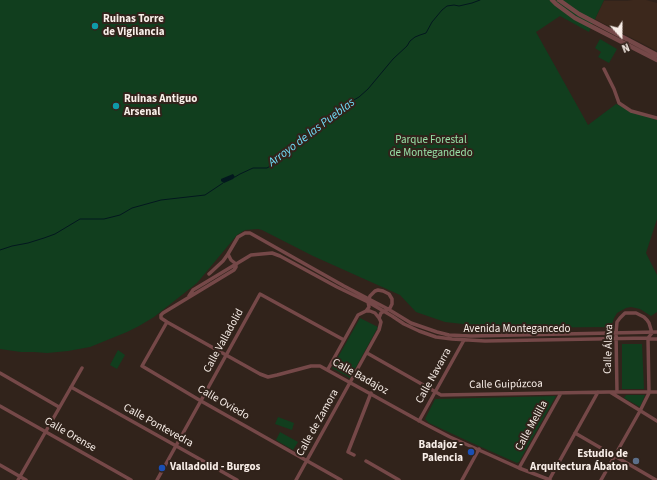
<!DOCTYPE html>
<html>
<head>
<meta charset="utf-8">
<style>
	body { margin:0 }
	#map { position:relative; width:657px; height:480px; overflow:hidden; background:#31231b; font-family:"Source Sans 3",sans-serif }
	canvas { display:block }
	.north { position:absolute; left:601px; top:16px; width:40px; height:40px; -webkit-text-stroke:3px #31231b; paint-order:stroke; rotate:159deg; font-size:11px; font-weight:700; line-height:16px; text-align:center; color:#f8eee8 }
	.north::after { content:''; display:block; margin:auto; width:14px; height:18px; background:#f8eee8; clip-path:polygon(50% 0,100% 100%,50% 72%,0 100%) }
</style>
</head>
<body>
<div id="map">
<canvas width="657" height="480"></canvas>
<div class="north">N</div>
</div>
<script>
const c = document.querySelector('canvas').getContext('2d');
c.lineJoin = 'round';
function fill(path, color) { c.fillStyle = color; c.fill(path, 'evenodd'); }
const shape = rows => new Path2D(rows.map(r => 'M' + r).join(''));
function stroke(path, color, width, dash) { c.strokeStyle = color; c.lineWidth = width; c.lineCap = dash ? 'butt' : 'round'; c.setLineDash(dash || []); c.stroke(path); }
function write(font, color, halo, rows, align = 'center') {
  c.font = font + ' "Source Sans 3",sans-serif'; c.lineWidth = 4; c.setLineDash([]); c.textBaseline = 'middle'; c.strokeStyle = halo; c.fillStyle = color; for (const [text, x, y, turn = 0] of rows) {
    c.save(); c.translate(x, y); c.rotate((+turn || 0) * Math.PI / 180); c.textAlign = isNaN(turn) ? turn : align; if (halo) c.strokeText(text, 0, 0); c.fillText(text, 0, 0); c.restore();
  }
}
const built = shape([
	[633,0,646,0,657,3,657,51,595,19,604,1,627,1]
]);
const green = shape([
	[0,0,604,0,589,32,560,16,536,32,588,125,616,104,657,120,657,219,646,253,657,275,657,312,651,316,640,309,631,307,626,308,617,313,614,318,611,327,499,328,445,322,416,312,400,295,313,256,262,230,258,229,245,230,237,235,197,283,154,317,139,326,127,332,90,347,68,351,47,353,34,352,21,352,0,349],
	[600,39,617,49,609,63,598,57,601,52,595,48],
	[360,318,378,327,350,378,332,368],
	[622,344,642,344,644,389,622,389],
	[118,350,125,355,117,369,110,365],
	[626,395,645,395,640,407,626,399,624,398],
	[556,396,519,462,517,463,472,443,429,423,425,419,435,399],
	[278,417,294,423,292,430,275,424],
	[280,432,298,442,293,450,276,440]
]);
const water = shape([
	[233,174,235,177,233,179,224,183,221,181,221,179]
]);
const stream = shape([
	[235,177,240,174,253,168,267,168,272,165,294,146,326,122,340,108,359,97,368,89,393,59,407,46,410,41,415,37,420,35,426,33,432,22,442,10,447,6,454,5,459,6,472,3,480,0],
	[0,250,12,246,28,243,44,238,55,234,80,219,104,219,120,215,132,208,161,200,205,195,223,183]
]);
const minor = shape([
	[604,69,614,89,619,103,631,111,657,118],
	[228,254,231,260,236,264],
	[236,264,236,267,234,270,163,313,161,315,161,318,167,322,260,374,268,377,277,375,311,366,320,366,425,424,450,437,519,468,550,480],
	[209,274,223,261,228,254,238,237,245,233,250,233,344,286,388,309,411,323,437,332,449,335,471,336,657,332],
	[189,296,193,290,251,255,272,253,280,256,337,287,368,302,392,316,404,324,419,331,436,337,452,339,485,341,648,338,651,339,657,339],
	[167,322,142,366,201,401,341,480],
	[367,353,441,395,609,392,657,392],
	[328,369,358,315,366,311,370,311,375,313,379,318],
	[0,373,59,407],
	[71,387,237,480],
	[610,392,657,421],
	[0,406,131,480],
	[419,421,464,340],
	[575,433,656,480],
	[354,455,348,452,371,393],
	[366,461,399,480],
	[0,465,26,480],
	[519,468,561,393],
	[18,480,82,368],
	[157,480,260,294,344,340],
	[296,480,379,330,381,322,379,318,381,313,390,308,392,304,392,299,389,294,383,291,378,290,375,291,370,296,368,302,369,307,366,311],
	[462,480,479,449],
	[549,480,598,392],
	[601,480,640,411,649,393,648,338,652,333,649,323,647,320,644,317,636,313,625,313,620,318,617,322,616,333,617,392]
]);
const tertiary = shape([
	[552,0,556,4,575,18,657,60],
	[559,0,579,14,657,55]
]);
const markers = [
	[95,26,4,"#0f9aa8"],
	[116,106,4,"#0f9aa8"],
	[471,452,4,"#1a4fb4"],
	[636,461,4,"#5c6f8a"],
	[162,468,4,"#1a4fb4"]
];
const poiNames = [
	["Ruinas Torre",103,20],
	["de Vigilancia",103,33],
	["Ruinas Antiguo",124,100],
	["Arsenal",124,113],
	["Badajoz -",463,446,"right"],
	["Palencia",463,459,"right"],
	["Estudio de",628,455,"right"],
	["Arquitectura Ábaton",628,468,"right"],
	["Valladolid - Burgos",170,468]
];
const parkNames = [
	["Parque Forestal",431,141],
	["de Montegandedo",431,154]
];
const streetNames = [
	["Avenida Montegancedo",517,330],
	["Calle Valladolid",224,341,-61],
	["Calle Álava",609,349,-88],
	["Calle Navarra",434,376,-61],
	["Calle Badajoz",360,377,29],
	["Calle Guipúzcoa",506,385,-1],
	["Calle Oviedo",223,403,30],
	["Calle de Zamora",318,423,-61],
	["Calle Pontevedra",158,426,29],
	["Calle Melilla",532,426,-61],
	["Calle Orense",70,435,30]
];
const waterNames = [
	["Arroyo de las Pueblas",312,133,-37]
];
fill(built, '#3c281c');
fill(green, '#113e1e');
fill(water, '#03181e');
stroke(stream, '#03181e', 1);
stroke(minor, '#754848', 3.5);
stroke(tertiary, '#754848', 4.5);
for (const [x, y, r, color] of markers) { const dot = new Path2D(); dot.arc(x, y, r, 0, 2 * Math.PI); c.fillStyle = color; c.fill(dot); stroke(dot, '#31231b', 1.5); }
write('bold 11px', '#f8eee8', '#31231b', poiNames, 'left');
write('11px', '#98e0a7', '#31231b', parkNames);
write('11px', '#f8eee8', '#31231b', streetNames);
write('italic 12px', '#71defa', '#31231b', waterNames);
</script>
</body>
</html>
